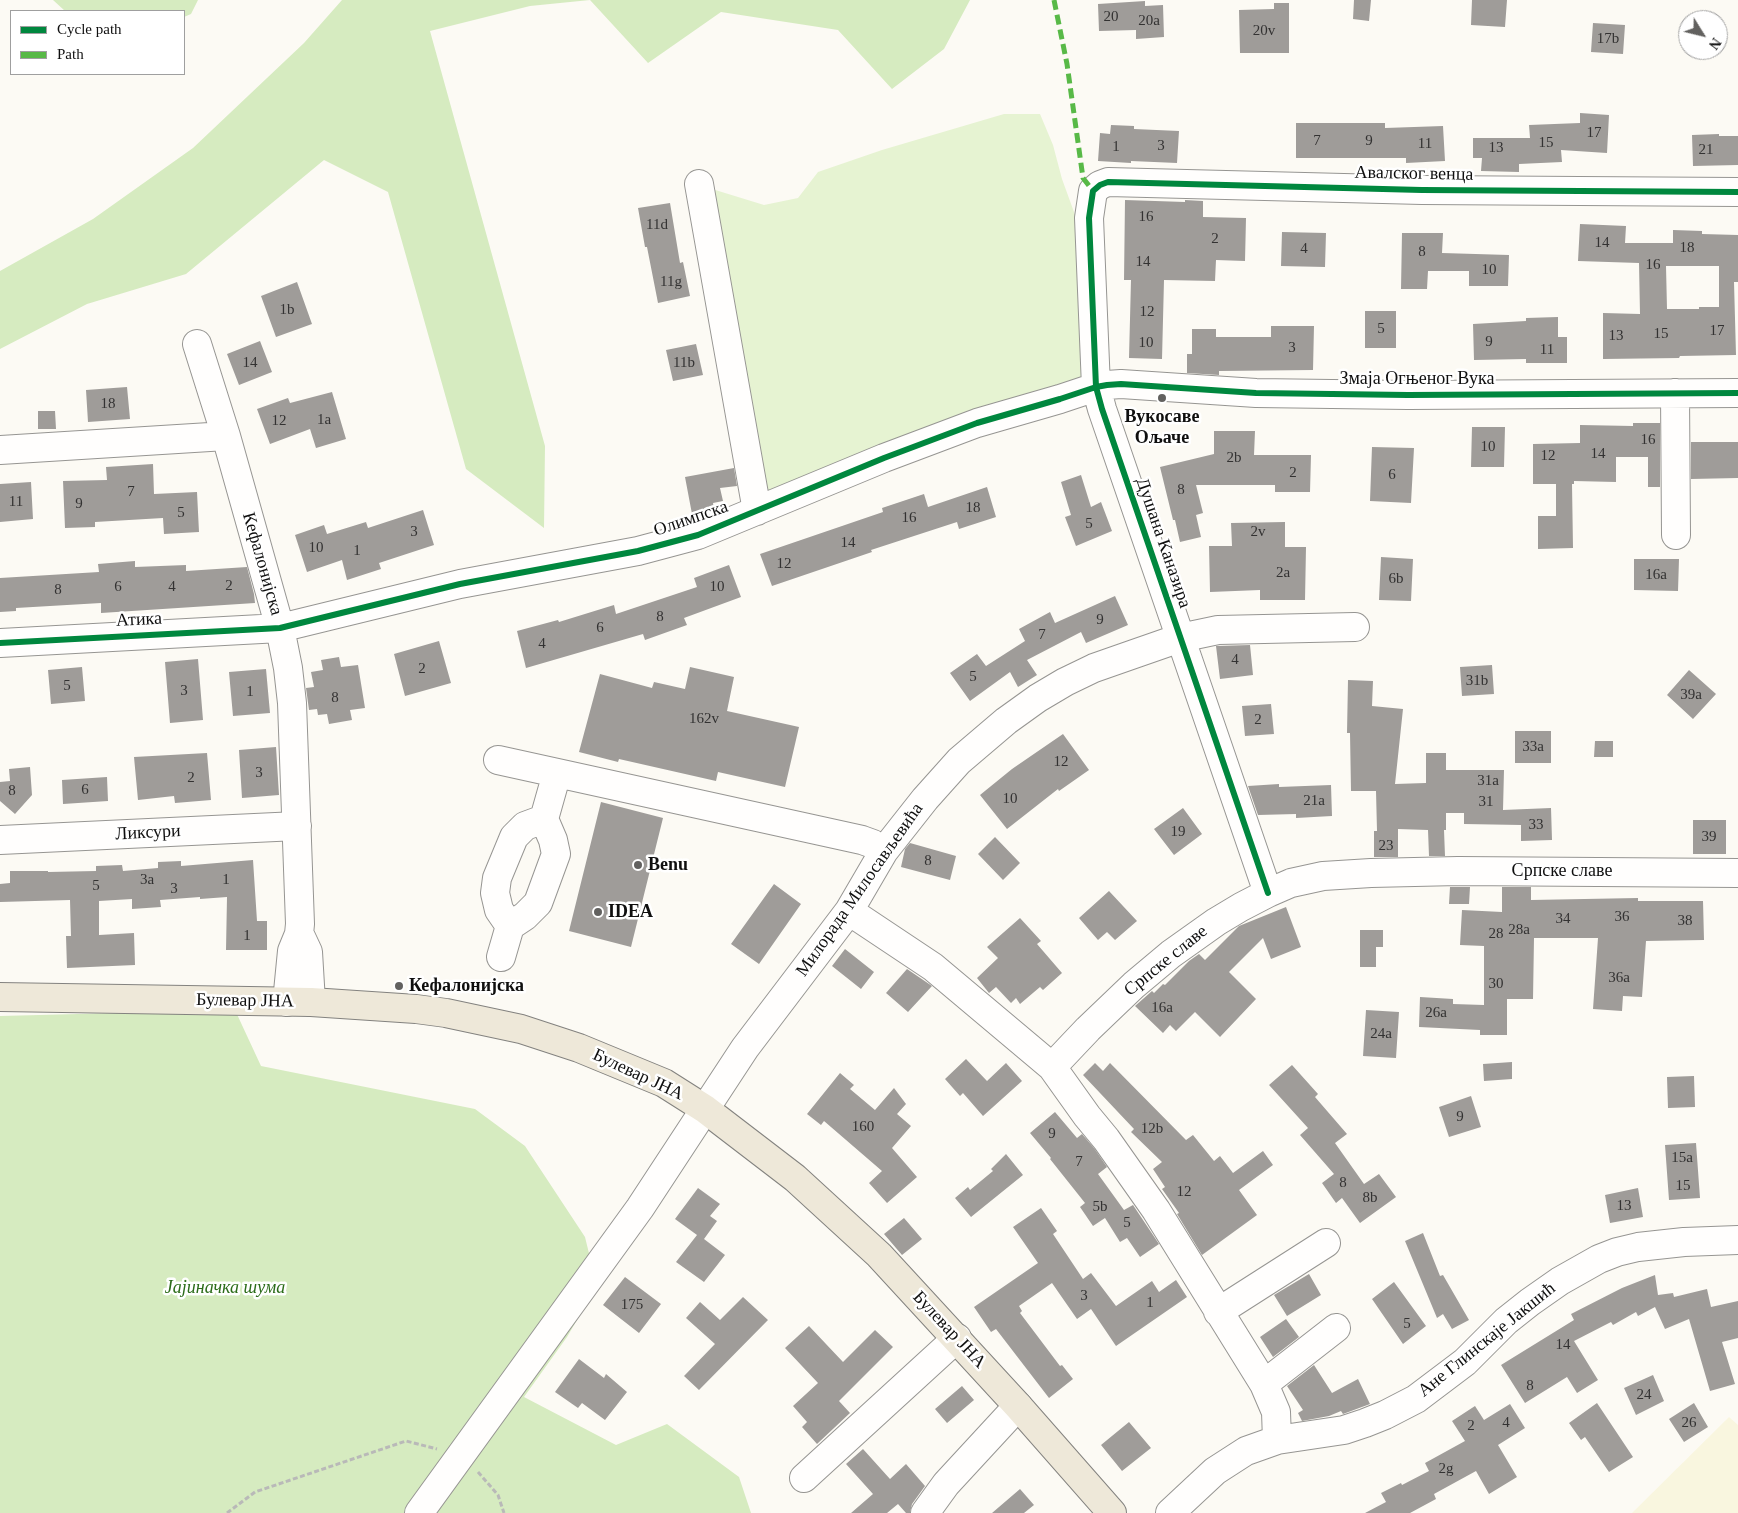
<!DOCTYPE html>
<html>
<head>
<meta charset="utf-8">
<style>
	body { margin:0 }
	#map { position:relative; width:1738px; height:1513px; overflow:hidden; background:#fcfaf4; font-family:Georgia,serif }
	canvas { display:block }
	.legend { position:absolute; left:10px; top:10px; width:175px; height:65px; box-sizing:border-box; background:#fff; border:1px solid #9f9f9f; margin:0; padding:6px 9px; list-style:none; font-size:15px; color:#0f0f0f }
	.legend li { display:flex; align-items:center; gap:10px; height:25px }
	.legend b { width:25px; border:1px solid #9f9f9f }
	.north { position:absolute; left:1678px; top:10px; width:50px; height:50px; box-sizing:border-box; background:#fff; border:1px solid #9f9f9f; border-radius:50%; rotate:126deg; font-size:14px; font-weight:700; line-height:20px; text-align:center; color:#0f0f0f }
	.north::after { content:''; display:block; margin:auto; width:18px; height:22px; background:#62615f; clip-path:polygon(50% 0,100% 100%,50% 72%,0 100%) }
</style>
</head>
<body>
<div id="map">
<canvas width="1738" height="1513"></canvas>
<ul class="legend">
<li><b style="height:6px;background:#00873e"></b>Cycle path</li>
<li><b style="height:6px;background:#58b947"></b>Path</li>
</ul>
<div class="north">N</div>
</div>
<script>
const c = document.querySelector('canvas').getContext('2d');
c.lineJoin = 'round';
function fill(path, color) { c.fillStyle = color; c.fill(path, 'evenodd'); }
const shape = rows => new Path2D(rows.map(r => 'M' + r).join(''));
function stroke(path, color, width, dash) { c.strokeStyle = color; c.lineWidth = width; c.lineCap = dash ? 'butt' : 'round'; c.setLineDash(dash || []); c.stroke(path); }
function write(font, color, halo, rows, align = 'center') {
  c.font = font + ' Georgia,serif'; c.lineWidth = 5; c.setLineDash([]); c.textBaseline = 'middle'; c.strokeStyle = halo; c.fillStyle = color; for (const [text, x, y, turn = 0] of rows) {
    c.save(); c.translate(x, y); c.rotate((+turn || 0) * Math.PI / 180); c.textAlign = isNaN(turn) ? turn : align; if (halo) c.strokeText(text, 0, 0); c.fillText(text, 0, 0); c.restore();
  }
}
const farmland = shape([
	[1729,1417,1738,1425,1738,1513,1632,1513]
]);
const green = shape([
	[1004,114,1040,114,1053,145,1062,179,1078,223,1085,378,766,493,712,189,764,205,798,198,818,172,882,150]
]);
const forest = shape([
	[53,0,198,0,191,14,184,17,184,11,65,11],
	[342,0,970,0,944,49,892,89,838,30,721,12,648,63,590,0,530,6,430,31,545,446,544,528,466,469,388,192,324,160,186,274,87,304,0,349,0,271,93,219,193,148,304,43],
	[235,1010,261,1066,475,1109,525,1146,585,1237,597,1286,567,1337,524,1397,616,1445,667,1424,739,1477,751,1513,0,1513,0,1016]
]);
const building = shape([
	[1354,0,1371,0,1369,21,1353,19],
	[1472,0,1507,0,1505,27,1471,25],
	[1145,1,1145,6,1163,5,1164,37,1136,39,1136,30,1099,31,1098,4],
	[1274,3,1289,3,1289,53,1240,53,1239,10,1274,9],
	[1593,23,1625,25,1623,54,1591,52],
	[1580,113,1609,115,1607,153,1561,150,1562,162,1519,164,1519,172,1481,171,1482,158,1473,158,1473,138,1530,138,1529,125,1580,123],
	[1296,123,1385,123,1385,128,1443,126,1445,161,1406,163,1406,158,1296,158],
	[1111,125,1134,126,1134,129,1179,131,1177,163,1131,161,1131,163,1098,161,1100,133,1110,134],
	[1719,134,1719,136,1738,136,1738,165,1693,166,1692,135],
	[1125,200,1185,202,1185,200,1203,201,1203,217,1246,218,1245,261,1216,260,1215,281,1164,280,1162,359,1129,358,1131,280,1124,280],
	[670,203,680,263,683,262,690,296,658,303,647,247,645,247,638,208],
	[1580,224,1626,226,1625,243,1673,243,1673,230,1702,231,1702,234,1738,235,1738,282,1734,282,1736,355,1680,356,1679,358,1603,359,1603,313,1640,314,1639,263,1578,261],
	[1666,266,1719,266,1719,307,1699,307,1699,309,1667,309],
	[1282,232,1326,233,1325,267,1281,266],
	[1402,233,1443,233,1442,253,1509,255,1508,286,1469,286,1469,271,1428,271,1427,289,1401,289],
	[297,282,312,324,276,337,261,296],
	[1365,311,1396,311,1396,348,1365,348],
	[1558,317,1558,337,1567,337,1567,363,1526,363,1526,359,1474,360,1473,324,1526,321,1526,318],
	[1271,326,1314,326,1313,370,1219,371,1219,375,1187,373,1187,354,1192,354,1192,329,1216,329,1216,337,1271,337],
	[260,341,272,372,239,385,227,354],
	[696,344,703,375,673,381,666,350],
	[127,387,130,419,88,422,86,390],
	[332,392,346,439,316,448,310,429,270,444,257,409,288,398,290,403],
	[38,411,55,411,56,429,38,429],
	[1633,423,1660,423,1660,487,1648,487,1648,457,1616,457,1616,482,1574,481,1574,484,1572,484,1573,548,1538,549,1538,516,1556,516,1556,484,1533,484,1533,444,1580,443,1580,425,1633,426],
	[1472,427,1505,427,1504,467,1471,467],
	[1214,431,1255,431,1254,455,1311,455,1310,492,1275,492,1275,485,1196,485,1203,513,1196,515,1201,537,1180,542,1175,520,1173,520,1160,467,1214,454],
	[1691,442,1738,442,1738,478,1691,479],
	[1372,447,1414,448,1411,503,1370,501],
	[153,464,154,494,197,492,199,532,164,534,163,518,95,522,95,527,65,528,63,481,107,480,106,467],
	[734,468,737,486,720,488,723,501,713,503,714,509,692,514,685,477],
	[1081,475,1091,507,1101,502,1112,531,1076,546,1065,517,1071,515,1061,482],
	[31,482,33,519,0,522,0,484],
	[987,487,996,517,959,529,957,522,871,550,872,552,772,586,760,554,883,512,882,508,924,494,928,507],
	[423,510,434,545,379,563,381,569,347,580,342,560,307,572,295,535,324,525,327,534,366,522,368,528],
	[1285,522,1285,547,1306,547,1305,600,1260,600,1260,590,1210,592,1209,546,1232,546,1231,523],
	[1381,557,1413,559,1411,601,1379,600],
	[1634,559,1679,559,1678,591,1634,590],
	[135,561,135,567,186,565,186,571,247,567,254,594,255,603,101,613,101,603,16,608,16,611,0,612,0,578,99,572,98,564],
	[729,565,741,597,684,618,687,625,645,640,643,634,526,668,517,631,558,620,559,622,614,605,616,614,697,587,694,578],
	[1115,596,1128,625,1086,643,1081,632,1027,660,1037,675,1018,687,1010,672,970,701,950,673,977,654,986,666,1025,641,1019,629,1050,612,1055,623],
	[439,641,451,683,405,696,394,654],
	[1250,645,1253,675,1220,679,1216,646],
	[339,657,341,667,358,665,365,708,350,710,352,720,329,724,327,714,318,715,317,709,309,710,306,688,314,687,311,672,323,670,321,660],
	[198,659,203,720,170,723,165,662],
	[1492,665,1494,694,1462,696,1460,667],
	[82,667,85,701,51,704,48,670],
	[690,667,734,677,727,711,799,727,785,787,718,772,716,781,619,759,618,762,579,752,600,674,652,688,654,682,685,689],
	[266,669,270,713,233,716,229,672],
	[1689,670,1716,694,1693,719,1667,695],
	[1348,680,1373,681,1372,706,1403,709,1395,784,1426,783,1426,753,1446,753,1446,770,1504,770,1503,810,1551,808,1552,840,1521,841,1521,825,1464,824,1464,813,1446,813,1446,830,1444,830,1445,856,1429,856,1428,830,1398,829,1398,857,1374,857,1374,831,1377,831,1376,791,1351,791,1350,733,1347,733],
	[1271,704,1274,734,1245,736,1242,706],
	[1515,731,1551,731,1551,763,1515,763],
	[1063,734,1089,770,1059,791,1058,789,1007,829,980,795,1012,769],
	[1595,741,1613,741,1613,757,1594,757],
	[276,747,279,795,242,798,239,750],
	[207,753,211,800,175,803,174,796,138,800,134,757],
	[30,767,32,795,15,814,0,801,0,782,10,781,9,769],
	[107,777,108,801,63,804,62,780],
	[1279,784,1279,787,1331,785,1332,816,1296,818,1296,814,1258,815,1248,786],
	[601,802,663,818,631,947,569,931],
	[1183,808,1202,834,1174,855,1154,829],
	[1693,820,1726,820,1726,854,1693,854],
	[995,837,1020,863,1003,880,978,854],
	[910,843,956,856,950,880,901,867,905,849],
	[253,860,257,921,267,921,267,950,226,950,227,897,200,899,200,897,160,900,161,907,132,909,132,899,99,901,99,935,134,933,135,965,67,968,66,936,71,936,70,900,0,902,0,884,10,883,10,871,48,871,48,872,96,871,96,866,122,865,123,871,158,868,158,862,181,861,181,866],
	[774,884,801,904,759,964,731,944],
	[1450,887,1470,887,1469,904,1449,904],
	[1502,887,1531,887,1531,900,1638,898,1638,901,1703,901,1704,940,1646,941,1642,997,1623,996,1622,1011,1593,1009,1598,938,1534,938,1533,999,1507,999,1507,1035,1480,1035,1480,1030,1419,1027,1420,997,1453,999,1453,1004,1484,1005,1484,946,1460,945,1462,910,1502,912],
	[1109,891,1137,921,1115,940,1107,932,1098,940,1079,918],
	[1286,907,1301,947,1271,959,1263,938,1229,972,1256,999,1220,1037,1195,1012,1176,1031,1170,1025,1163,1033,1135,1006,1152,991,1154,993,1163,984,1165,985,1189,961,1199,954,1205,960,1239,926],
	[1020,918,1041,941,1037,944,1062,973,1043,990,1040,987,1020,1004,1016,998,1011,1003,996,987,989,993,977,978,998,958,987,947],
	[1360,930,1383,930,1383,947,1376,947,1376,967,1360,967],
	[845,949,874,972,861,989,832,966],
	[907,969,932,986,908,1012,886,993],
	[1366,1010,1399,1012,1396,1058,1363,1056],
	[966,1059,987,1081,1006,1063,1022,1081,983,1116,963,1093,960,1096,945,1079],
	[1512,1062,1512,1079,1484,1081,1483,1064],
	[1095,1063,1103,1071,1110,1063,1186,1140,1193,1135,1214,1161,1220,1156,1233,1173,1263,1151,1273,1165,1239,1190,1257,1215,1202,1255,1177,1214,1179,1213,1162,1189,1165,1187,1153,1169,1162,1162,1131,1132,1134,1129,1083,1075],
	[1292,1065,1318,1094,1315,1097,1347,1134,1335,1143,1364,1184,1379,1174,1396,1197,1360,1223,1342,1198,1336,1203,1322,1183,1334,1174,1300,1135,1308,1128,1269,1085],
	[840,1073,854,1085,850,1089,875,1110,894,1088,906,1104,897,1114,911,1126,892,1148,917,1177,887,1203,869,1183,882,1171,824,1121,821,1125,807,1114],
	[1694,1076,1695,1107,1668,1108,1667,1077],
	[1471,1096,1481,1127,1449,1137,1439,1107],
	[1055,1112,1077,1138,1082,1134,1094,1148,1107,1167,1098,1174,1124,1210,1133,1205,1159,1244,1140,1257,1127,1238,1120,1242,1105,1218,1093,1226,1080,1207,1085,1203,1050,1159,1051,1158,1030,1133],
	[1696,1143,1700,1198,1669,1200,1665,1145],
	[1006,1154,1023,1175,971,1217,955,1198,968,1187,970,1190,993,1171,991,1169],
	[698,1188,720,1204,710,1216,717,1221,704,1239,725,1255,704,1282,676,1262,697,1235,675,1219],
	[1638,1188,1643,1217,1610,1223,1605,1195],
	[1041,1208,1057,1231,1053,1234,1083,1279,1091,1273,1116,1306,1152,1281,1159,1292,1176,1280,1187,1297,1116,1346,1091,1309,1077,1319,1052,1283,1019,1306,1022,1311,1020,1313,1060,1366,1062,1365,1073,1379,1049,1398,996,1329,991,1332,974,1307,1038,1263,1013,1227],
	[904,1218,922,1239,902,1255,884,1234],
	[1423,1233,1440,1276,1443,1275,1469,1320,1452,1329,1443,1314,1437,1318,1405,1241],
	[1309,1274,1321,1295,1287,1316,1274,1295],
	[1655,1275,1658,1295,1673,1293,1674,1297,1707,1289,1711,1307,1738,1301,1738,1338,1722,1342,1735,1384,1710,1391,1689,1319,1665,1329,1655,1307,1638,1316,1636,1312,1613,1325,1611,1322,1574,1341,1598,1380,1577,1393,1567,1377,1525,1403,1501,1365,1574,1320,1571,1314,1622,1288],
	[625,1277,661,1304,639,1333,603,1305],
	[1394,1282,1426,1326,1403,1344,1372,1299],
	[743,1297,768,1320,699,1390,684,1376,715,1344,686,1318,700,1302,720,1320],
	[1286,1319,1299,1337,1273,1357,1260,1337],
	[809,1326,843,1362,875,1330,893,1347,839,1401,850,1413,817,1444,802,1427,807,1422,793,1406,818,1383,785,1348],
	[579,1359,604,1378,606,1374,627,1392,605,1420,582,1403,578,1408,555,1392],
	[1314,1365,1332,1393,1358,1379,1370,1404,1343,1414,1341,1411,1329,1416,1302,1421,1298,1413,1303,1410,1287,1386],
	[1653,1375,1664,1401,1636,1415,1624,1388],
	[962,1386,974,1400,947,1423,935,1409],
	[1597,1403,1633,1457,1609,1472,1585,1437,1581,1440,1569,1423],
	[1694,1403,1708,1427,1684,1442,1669,1419],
	[1510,1404,1525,1428,1498,1445,1517,1477,1489,1494,1476,1471,1434,1494,1436,1499,1410,1513,1365,1513,1386,1502,1381,1493,1401,1483,1402,1485,1429,1471,1425,1463,1465,1441,1452,1421,1475,1406,1484,1420],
	[1129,1422,1151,1448,1122,1471,1101,1445],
	[863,1449,890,1479,906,1464,925,1486,912,1504,910,1513,906,1513,898,1504,887,1513,851,1513,873,1494,846,1464],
	[1020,1489,1034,1505,1024,1513,992,1513]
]);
const path = shape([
	[478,1472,498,1495,504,1513],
	[227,1513,255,1492,406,1441,437,1449]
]);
const minor = shape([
	[699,184,757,511],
	[197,344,226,436,280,628,288,668,292,703,300,924,299,934,292,951,287,1002],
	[1675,393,1676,535],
	[0,450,226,436],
	[0,643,280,628,460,584,638,551,698,535,884,458,977,423,1060,399,1096,387,1107,385,1121,384,1256,393,1408,395,1738,393],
	[498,760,862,840,873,844,884,851],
	[0,840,297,826],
	[1268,893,1102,409,1096,387,1089,218,1093,191,1100,185,1108,182,1422,190,1738,192],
	[849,911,933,967,1052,1067,1087,1116,1106,1139,1156,1210,1264,1384,1276,1412,1277,1440],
	[510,926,499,910,495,893,497,878,514,837,525,826,544,819],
	[301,937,308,952,311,1002],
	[501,957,510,926,525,916,538,903,556,854,553,840,544,819,557,773],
	[1052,1067,1088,1029,1134,985,1171,954,1216,922,1241,907,1268,893,1291,883,1323,876,1371,873,1458,871,1738,873],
	[1218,1312,1326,1243],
	[1264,1384,1336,1328],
	[804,1478,957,1338],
	[419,1513,640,1208,745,1048,849,911,884,851,925,799,959,761,1006,721,1038,698,1065,682,1094,668,1134,654,1180,638,1218,630,1355,627],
	[925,1513,946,1484,1018,1406],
	[1170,1513,1215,1471,1246,1451,1277,1440,1344,1430,1365,1423,1385,1415,1416,1399,1465,1362,1506,1321,1530,1302,1560,1281,1599,1259,1617,1252,1638,1247,1684,1242,1738,1240]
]);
const major = shape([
	[0,997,311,1002,416,1009,446,1013,521,1029,579,1048,664,1083,705,1109,795,1178,879,1255,1018,1406,1112,1513]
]);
const quiet = shape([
	[1054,0,1067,64,1083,178,1093,191]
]);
const cycleway = shape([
	[0,643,280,628,460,584,638,551,698,535,884,458,977,423,1060,399,1096,387,1107,385,1121,384,1256,393,1408,395,1738,393],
	[1268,893,1102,409,1096,387,1089,218,1093,191,1100,185,1108,182,1422,190,1738,192]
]);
const markers = [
	[1162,398,5,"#62615f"],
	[638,865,5,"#62615f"],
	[598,912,5,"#62615f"],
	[399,986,5,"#62615f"]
];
const numberNames = [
	["20",1111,17],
	["20a",1149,21],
	["20v",1264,31],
	["17b",1608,39],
	["17",1594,133],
	["7",1317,141],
	["9",1369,141],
	["15",1546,143],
	["11",1425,144],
	["3",1161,146],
	["1",1116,147],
	["13",1496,148],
	["21",1706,150],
	["16",1146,217],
	["11d",657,225],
	["2",1215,239],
	["14",1602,243],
	["18",1687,248],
	["4",1304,249],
	["8",1422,252],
	["14",1143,262],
	["16",1653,265],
	["10",1489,270],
	["11g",671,282],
	["1b",287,310],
	["12",1147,312],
	["5",1381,329],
	["17",1717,331],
	["15",1661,334],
	["13",1616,336],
	["9",1489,342],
	["10",1146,343],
	["3",1292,348],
	["11",1547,350],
	["14",250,363],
	["11b",684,363],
	["18",108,404],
	["1a",324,420],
	["12",279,421],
	["16",1648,440],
	["10",1488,447],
	["14",1598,454],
	["12",1548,456],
	["2b",1234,458],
	["2",1293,473],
	["6",1392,475],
	["8",1181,490],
	["7",131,492],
	["11",16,502],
	["9",79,504],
	["18",973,508],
	["5",181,513],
	["16",909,518],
	["5",1089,524],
	["3",414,532],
	["2v",1258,532],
	["14",848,543],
	["10",316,548],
	["1",357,551],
	["12",784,564],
	["2a",1283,573],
	["16a",1656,575],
	["6b",1396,579],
	["2",229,586],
	["6",118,587],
	["4",172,587],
	["10",717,587],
	["8",58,590],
	["8",660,617],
	["9",1100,620],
	["6",600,628],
	["7",1042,635],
	["4",542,644],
	["4",1235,660],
	["2",422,669],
	["5",973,677],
	["31b",1477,681],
	["5",67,686],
	["3",184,691],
	["1",250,692],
	["39a",1691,695],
	["8",335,698],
	["162v",704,719],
	["2",1258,720],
	["33a",1533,747],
	["12",1061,762],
	["3",259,773],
	["2",191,778],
	["31a",1488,781],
	["6",85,790],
	["8",12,791],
	["10",1010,799],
	["21a",1314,801],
	["31",1486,802],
	["33",1536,825],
	["19",1178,832],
	["39",1709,837],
	["23",1386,846],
	["8",928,861],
	["3a",147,880],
	["1",226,880],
	["5",96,886],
	["3",174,889],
	["36",1622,917],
	["34",1563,919],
	["38",1685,921],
	["28a",1519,930],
	["28",1496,934],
	["1",247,936],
	["36a",1619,978],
	["30",1496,984],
	["16a",1162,1008],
	["26a",1436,1013],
	["24a",1381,1034],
	["9",1460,1117],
	["160",863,1127],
	["12b",1152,1129],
	["9",1052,1134],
	["15a",1682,1158],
	["7",1079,1162],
	["8",1343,1183],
	["15",1683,1186],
	["12",1184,1192],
	["8b",1370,1198],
	["13",1624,1206],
	["5b",1100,1207],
	["5",1127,1223],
	["3",1084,1296],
	["1",1150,1303],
	["175",632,1305],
	["5",1407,1324],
	["14",1563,1345],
	["8",1530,1386],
	["24",1644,1395],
	["4",1506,1423],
	["26",1689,1423],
	["2",1471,1426],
	["2g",1446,1469]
];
const streetNames = [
	["Авалског венца",1414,174,1],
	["Змаја Огњеног Вука",1417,379],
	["Олимпска",691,519,-19],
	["Душана Каназира",1163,543,71],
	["Кефалонијска",262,564,74],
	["Атика",139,620,-3],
	["Ликсури",148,833,-3],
	["Српске славе",1562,871],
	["Милорада Милосављевића",860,890,-55],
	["Српске славе",1166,961,-39],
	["Булевар ЈНА",245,1001,1],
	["Булевар ЈНА",638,1075,25],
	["Булевар ЈНА",949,1330,47],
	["Ане Глинскаје Јакшић",1487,1340,-39]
];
const poiNames = [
	["Вукосаве",1162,417,"center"],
	["Ољаче",1162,438,"center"],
	["Benu",648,865],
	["IDEA",608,912],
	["Кефалонијска",409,986]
];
const parkNames = [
	["Јајиначка шума",225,1288]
];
fill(farmland, '#f9f6df');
fill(green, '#e6f3d2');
fill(forest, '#d6ebc0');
fill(building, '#9f9c99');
stroke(minor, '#969592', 30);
stroke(major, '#83827f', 30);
stroke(path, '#b9b9b8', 3, [5, 2.5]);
stroke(minor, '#fffefd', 28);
stroke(major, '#eee8d9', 28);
stroke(quiet, '#58b947', 5, [10, 5]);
stroke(cycleway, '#00873e', 6);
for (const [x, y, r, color] of markers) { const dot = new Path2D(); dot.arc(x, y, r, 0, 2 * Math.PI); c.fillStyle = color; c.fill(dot); stroke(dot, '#fff', 2); }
write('15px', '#333232', null, numberNames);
write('18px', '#0f0f0f', '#fff', streetNames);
write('bold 18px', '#0f0f0f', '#fff', poiNames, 'left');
write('italic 18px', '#2c6c1a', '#fff', parkNames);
</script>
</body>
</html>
